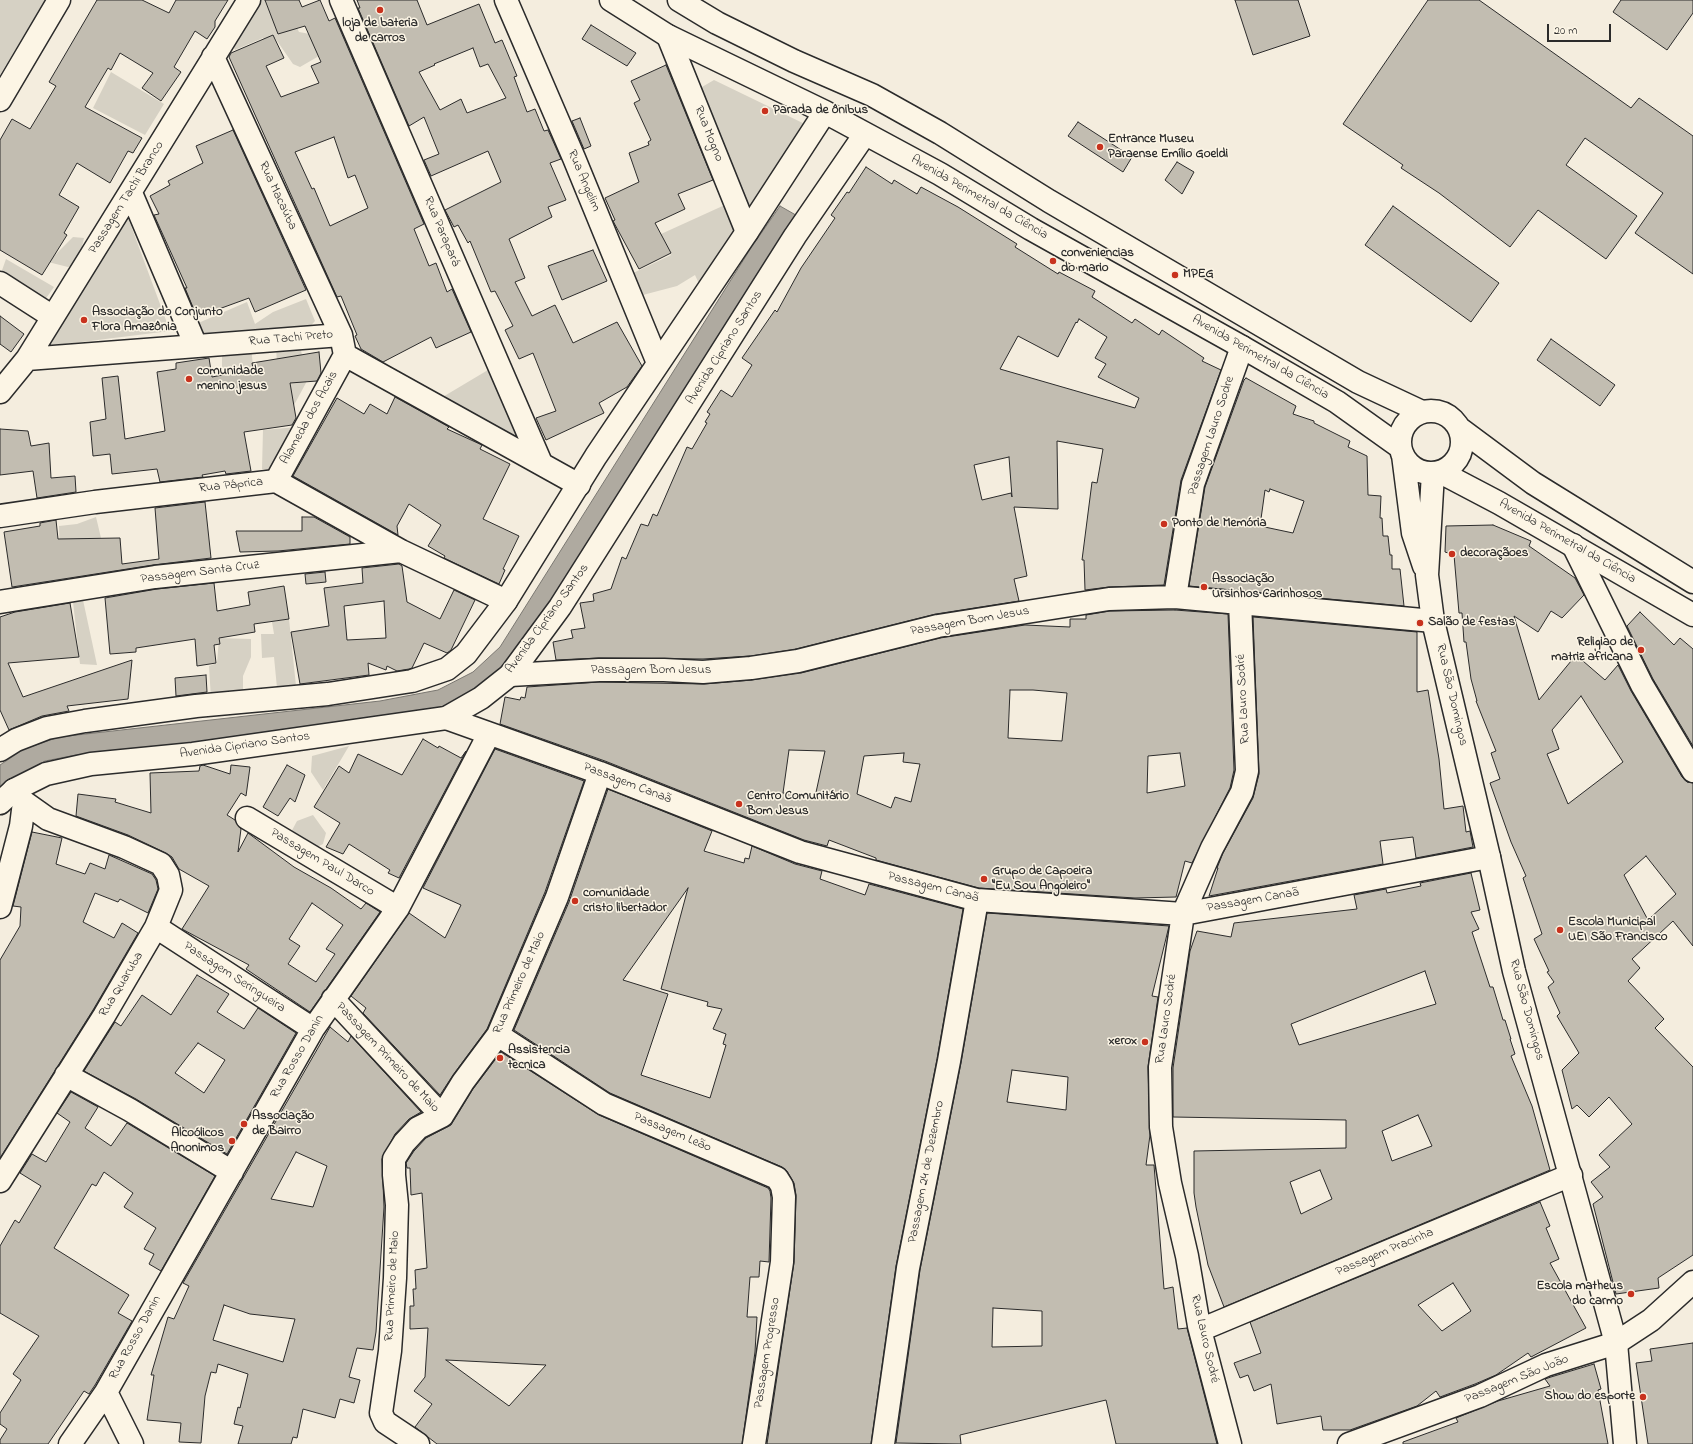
<!DOCTYPE html>
<html>
<head>
<meta charset="utf-8">
<style>
	body { margin:0 }
	#map { position:relative; width:1693px; height:1444px; overflow:hidden; background:#f4edde; font-family:"Indie Flower",sans-serif }
	canvas { display:block }
	.scale { position:absolute; left:1547px; top:24px; width:64px; height:18px; box-sizing:border-box; border:2px solid #2b2b2b; border-top:0; padding-left:5px; font-size:12px; line-height:14px; white-space:nowrap; color:#2b2b2b; -webkit-text-stroke:3px #fcf5e5; paint-order:stroke }
</style>
</head>
<body>
<div id="map">
<canvas width="1693" height="1444"></canvas>
<div class="scale">20 m</div>
</div>
<script>
const c = document.querySelector('canvas').getContext('2d');
c.lineJoin = 'round';
function fill(path, color) { c.fillStyle = color; c.fill(path, 'evenodd'); }
const shape = rows => new Path2D(rows.map(r => 'M' + r).join(''));
function stroke(path, color, width, dash) { c.strokeStyle = color; c.lineWidth = width; c.lineCap = dash ? 'butt' : 'round'; c.setLineDash(dash || []); c.stroke(path); }
function write(font, color, halo, rows, align = 'center') {
  c.font = font + ' "Indie Flower",sans-serif'; c.lineWidth = 3; c.setLineDash([]); c.textBaseline = 'middle'; c.strokeStyle = halo; c.fillStyle = color; for (const [text, x, y, turn = 0] of rows) {
    c.save(); c.translate(x, y); c.rotate((+turn || 0) * Math.PI / 180); c.textAlign = isNaN(turn) ? turn : align; if (halo) c.strokeText(text, 0, 0); c.fillText(text, 0, 0); c.restore();
  }
}
const green = shape([
	[0,0,45,0,0,75],
	[261,0,265,0,272,18,291,15,299,32,310,34,319,56,300,67,293,64,275,38,267,44,263,38,235,50,230,39,249,8],
	[111,72,164,104,145,135,93,108],
	[714,80,811,127,761,202,742,210,702,111,702,87],
	[727,204,742,233,702,290,695,275,677,286,639,296,629,275,671,255,661,234],
	[127,215,170,331,49,346],
	[73,237,84,238,78,264,68,267,48,262],
	[6,259,54,287,42,304,0,276],
	[306,299,315,321,305,332,200,339,196,324,247,302,255,324,273,312],
	[251,345,253,367,261,378,237,377,222,367,222,348],
	[276,345,300,345,307,381,293,407,277,365],
	[493,367,533,455,436,401],
	[297,427,276,471,262,469,263,430],
	[96,517,101,538,87,538,86,551,60,558,59,526,77,524],
	[83,600,97,665,80,664,73,602],
	[289,619,296,686,277,688,274,657,262,658,261,634,274,634,272,622],
	[219,638,251,639,251,657,243,676,243,697,211,699,209,666,217,663],
	[349,746,323,790,311,772,312,756],
	[313,815,326,833,323,844,313,849,289,836,297,821]
]);
const water = shape([
	[780,206,801,218,525,644,492,683,461,701,435,711,285,734,76,755,45,761,22,774,0,793,0,765,24,749,59,737,380,701,438,690,473,672,500,647,751,248,780,206]
]);
const building = shape([
	[97,0,142,0,169,13,176,0,228,0,215,21,215,27,207,39,195,31,174,67,181,72,161,101,142,88,153,73,120,53,111,70,108,68,85,107,142,138,133,153,128,151,110,183,77,163,59,195,79,207,64,233,67,235,42,275,0,250,0,140,12,119,30,129,56,86,49,82,97,0],
	[265,0,299,0,302,7,320,0,329,21,335,18,424,224,414,229,429,266,436,263,447,292,452,289,471,332,436,348,431,337,383,362,361,349,355,336,357,335,341,296,337,297,229,57,231,53,273,35,284,58,266,66,281,97,319,83,311,66,321,62,305,26,278,34,265,0],
	[334,137,348,178,355,175,368,208,330,226,314,188,312,189,295,152,334,137],
	[357,0,417,0,427,25,479,4,495,43,502,40,517,76,514,77,527,112,535,109,544,131,548,130,561,159,550,163,566,200,548,207,552,217,509,239,525,278,515,282,532,316,555,305,573,343,617,322,642,366,627,387,599,403,604,413,546,440,536,418,556,411,533,353,519,359,505,330,513,326,495,291,491,292,470,241,468,243,458,225,454,227,445,210,501,182,488,151,431,176,424,160,439,154,424,117,409,126,358,8,360,8,357,0],
	[473,48,480,67,488,64,506,98,467,113,461,99,440,110,419,72,435,65,434,64,473,48],
	[1235,0,1298,0,1310,36,1253,55,1235,0],
	[1428,0,1479,0,1631,108,1639,98,1693,136,1693,274,1635,233,1663,193,1585,138,1566,165,1637,216,1606,259,1538,210,1510,247,1439,193,1401,168,1403,165,1343,124,1428,0],
	[1621,0,1693,0,1693,13,1667,50,1613,12,1621,0],
	[591,25,636,53,627,66,582,39,591,25],
	[666,65,713,180,678,194,685,209,655,223,671,253,639,269,613,221,615,220,605,198,639,182,629,153,649,145,648,142,651,140,634,103,640,100,631,81,666,65],
	[580,118,591,146,584,149,572,121,580,118],
	[1078,122,1132,157,1123,172,1068,136,1078,122],
	[233,130,306,290,255,312,249,298,197,317,185,288,187,288,154,215,159,214,150,196,170,185,168,181,203,163,196,146,233,130],
	[1177,162,1194,172,1182,194,1165,180,1177,162],
	[866,167,892,184,894,180,917,194,921,187,958,207,1017,244,1015,247,1058,274,1059,272,1095,291,1092,297,1132,323,1135,319,1159,335,1162,330,1204,358,1202,361,1221,370,1181,480,1164,585,1109,587,1085,590,1084,560,1082,560,1092,482,1097,483,1103,449,1057,441,1058,509,1014,507,1027,576,1014,579,1019,601,936,614,796,649,750,656,703,659,599,658,556,660,553,642,573,638,571,630,585,628,580,603,594,601,593,594,611,589,622,557,626,559,641,524,648,526,653,514,657,516,687,447,692,449,707,423,705,422,710,414,707,412,721,390,732,397,752,365,742,358,775,310,777,312,801,268,835,218,831,215,847,192,849,193,866,167],
	[1079,319,1107,337,1095,358,1106,364,1098,377,1139,398,1135,408,1000,369,1018,336,1058,357,1076,322,1077,323,1079,319],
	[1009,457,1012,497,1011,493,982,500,974,465,1009,457],
	[1393,206,1499,283,1471,322,1365,245,1393,206],
	[593,250,607,281,562,300,548,266,593,250],
	[0,316,24,334,11,352,0,344,0,316],
	[1551,339,1615,385,1600,406,1537,360,1551,339],
	[319,352,321,373,317,381,290,383,296,418,292,425,244,432,251,471,226,474,225,471,202,475,203,477,160,482,157,469,112,474,110,454,93,456,90,422,106,419,102,378,118,376,125,439,165,431,157,372,176,369,176,363,209,358,212,377,253,369,252,363,319,352],
	[1246,378,1296,406,1293,414,1314,421,1314,423,1350,441,1348,447,1367,456,1368,495,1381,496,1380,518,1382,518,1383,536,1388,536,1390,555,1392,555,1392,569,1400,569,1404,606,1189,586,1205,487,1244,380,1246,378],
	[1270,489,1304,501,1293,533,1260,526,1265,490,1269,492,1270,489],
	[395,397,449,427,447,429,482,445,480,449,510,464,483,519,519,536,503,569,505,570,499,584,444,558,445,556,428,546,441,525,409,504,397,526,398,535,293,476,337,398,364,414,370,404,387,414,395,397],
	[0,429,28,431,31,446,49,443,51,478,75,476,76,492,37,498,33,471,0,475,0,429],
	[205,502,211,558,153,565,12,587,4,532,40,526,40,523,56,520,58,539,120,538,122,564,159,559,155,508,205,502],
	[302,517,314,517,350,537,350,544,278,551,240,552,236,531,302,531,302,517],
	[1493,525,1531,541,1529,546,1575,578,1584,595,1562,618,1551,611,1538,632,1514,616,1539,700,1576,655,1605,680,1618,665,1631,691,1682,777,1687,782,1693,783,1693,946,1673,921,1632,959,1640,968,1628,981,1664,1019,1655,1028,1693,1067,1693,1255,1658,1278,1659,1288,1616,1294,1593,1204,1603,1197,1591,1182,1610,1167,1599,1155,1632,1124,1609,1097,1589,1117,1577,1105,1572,1109,1562,1070,1579,1053,1557,1016,1560,1013,1548,987,1554,982,1547,972,1549,971,1534,939,1542,934,1523,878,1526,876,1511,842,1490,783,1500,779,1491,753,1496,751,1476,701,1477,701,1471,679,1466,642,1464,642,1462,613,1459,613,1454,555,1445,552,1446,526,1493,525],
	[1581,696,1623,762,1568,804,1547,754,1559,749,1552,730,1581,696],
	[1646,856,1676,894,1648,920,1624,875,1646,856],
	[399,564,402,566,407,602,440,619,454,590,475,600,451,650,447,653,424,643,412,668,409,669,397,671,387,666,386,670,368,663,369,675,300,684,291,632,329,626,324,588,363,583,362,568,399,564],
	[384,601,386,638,347,640,344,606,384,601],
	[325,572,326,582,306,584,305,574,325,572],
	[214,583,217,611,250,605,248,592,284,586,289,619,254,624,255,632,219,638,220,644,214,645,216,663,197,666,195,639,136,648,136,652,110,654,105,598,157,589,214,583],
	[70,603,79,657,8,663,23,697,132,660,128,699,67,706,69,711,42,716,9,730,0,710,0,617,15,612,70,603],
	[1175,610,1228,614,1234,770,1230,788,1192,863,1185,861,1176,897,1135,898,979,888,876,860,876,858,829,840,827,846,804,840,605,761,500,724,505,697,520,700,521,697,525,698,527,687,599,682,704,684,752,680,801,673,940,638,1025,625,1070,627,1070,619,1086,619,1086,615,1110,611,1175,610],
	[1010,690,1033,690,1067,693,1062,741,1008,738,1010,690],
	[789,750,825,751,815,797,783,793,789,750],
	[904,753,903,762,920,764,911,802,895,797,891,808,857,794,864,756,904,753],
	[1180,753,1185,786,1147,793,1148,756,1180,753],
	[1640,612,1674,645,1680,638,1693,649,1693,746,1653,679,1627,626,1640,612],
	[1253,617,1417,632,1417,692,1428,690,1439,759,1444,809,1463,806,1466,832,1470,831,1473,847,1416,858,1413,837,1380,841,1383,864,1209,896,1218,868,1217,868,1223,853,1253,798,1259,774,1253,617],
	[206,675,207,692,176,696,175,678,206,675],
	[423,739,438,748,439,746,461,758,466,751,399,878,388,873,390,870,349,844,343,854,326,847,340,823,314,807,339,766,349,773,358,754,402,775,423,739],
	[495,749,584,781,545,892,487,1029,453,1075,440,1095,363,1013,366,1008,351,996,409,913,445,938,461,905,423,888,495,749],
	[203,765,230,774,231,765,250,767,246,796,241,793,227,815,235,820,241,829,238,852,248,833,294,867,331,888,361,909,366,903,380,912,310,1012,246,969,249,965,182,929,209,886,179,869,172,857,166,853,128,835,76,816,78,794,116,799,115,802,151,813,150,773,199,771,200,766,203,765],
	[312,903,343,925,326,949,335,954,316,982,288,964,300,946,289,939,312,903],
	[287,765,305,775,295,802,290,798,278,816,263,807,287,765],
	[608,789,712,831,704,851,744,863,745,858,749,859,752,846,795,864,822,871,820,879,865,895,869,884,963,909,937,1059,896,1266,871,1444,767,1444,794,1262,796,1195,794,1183,787,1171,782,1167,610,1093,514,1030,569,902,608,789],
	[688,888,661,989,708,1002,707,1006,722,1009,713,1029,726,1034,723,1044,726,1045,710,1098,641,1075,668,994,623,980,688,888],
	[32,832,62,838,56,864,85,874,90,863,105,869,109,855,152,874,156,880,158,889,148,913,120,899,118,902,95,893,83,922,114,938,122,923,138,933,93,1010,0,1158,0,960,20,926,21,907,13,906,32,832],
	[1471,873,1480,910,1471,912,1479,929,1472,932,1490,987,1493,987,1503,1020,1505,1020,1511,1039,1510,1039,1515,1054,1511,1056,1532,1106,1550,1170,1224,1307,1208,1265,1196,1207,1194,1193,1194,1151,1346,1148,1346,1120,1173,1117,1173,1068,1190,951,1197,931,1231,937,1234,923,1357,909,1354,895,1386,889,1387,893,1421,886,1420,883,1471,873],
	[1425,971,1436,1004,1299,1045,1291,1024,1425,971],
	[1418,1115,1432,1146,1392,1161,1382,1131,1418,1115],
	[1320,1170,1332,1199,1301,1214,1290,1182,1320,1170],
	[987,913,1169,926,1152,996,1158,997,1148,1067,1150,1135,1146,1165,1154,1165,1164,1289,1173,1287,1178,1329,1187,1328,1217,1444,1116,1444,1106,1400,960,1435,961,1444,896,1443,920,1270,961,1063,987,913],
	[1012,1070,1068,1077,1066,1110,1007,1102,1012,1070],
	[993,1308,1042,1311,1042,1346,992,1347,993,1308],
	[197,975,229,994,217,1012,244,1029,258,1008,296,1033,227,1154,136,1099,84,1071,115,1022,121,1026,142,995,171,1015,197,975],
	[198,1043,225,1060,204,1093,175,1073,198,1043],
	[330,1027,348,1042,351,1036,421,1112,409,1119,395,1134,382,1159,384,1207,376,1332,373,1350,357,1348,349,1377,360,1380,354,1403,340,1399,335,1418,303,1409,297,1438,293,1437,291,1444,238,1444,243,1426,234,1424,238,1407,240,1408,248,1374,218,1364,216,1373,211,1372,205,1396,201,1443,179,1442,181,1423,147,1420,154,1375,151,1375,168,1317,174,1319,189,1286,183,1283,330,1027],
	[296,1152,327,1166,313,1207,271,1199,296,1152],
	[224,1305,250,1314,295,1319,283,1362,213,1340,224,1305],
	[501,1052,599,1115,768,1188,770,1191,771,1198,769,1262,760,1261,759,1277,750,1277,747,1317,757,1317,755,1352,742,1444,437,1444,415,1427,432,1404,414,1391,425,1377,428,1328,410,1329,410,1306,414,1306,413,1289,416,1289,415,1270,427,1268,422,1193,411,1195,410,1168,407,1168,406,1163,414,1151,426,1138,451,1125,473,1089,501,1052],
	[446,1360,546,1365,509,1406,446,1360],
	[71,1092,98,1107,85,1128,111,1146,127,1123,215,1176,161,1271,149,1264,154,1254,144,1249,156,1228,124,1207,133,1193,104,1172,96,1186,92,1184,54,1248,129,1295,118,1313,132,1321,95,1385,89,1394,84,1391,48,1444,0,1444,0,1440,7,1429,0,1424,0,1413,21,1380,13,1374,39,1336,0,1313,0,1246,15,1220,19,1223,41,1186,20,1173,32,1154,46,1162,70,1122,57,1113,71,1092],
	[1540,1202,1550,1226,1546,1228,1559,1259,1550,1263,1586,1328,1531,1357,1528,1353,1496,1375,1475,1384,1440,1397,1436,1391,1417,1406,1350,1430,1323,1430,1321,1416,1277,1424,1271,1384,1254,1391,1248,1375,1240,1378,1234,1363,1261,1353,1250,1322,1540,1202],
	[1453,1283,1471,1311,1442,1331,1418,1305,1453,1283],
	[1693,1343,1693,1444,1648,1444,1636,1363,1652,1361,1650,1349,1693,1343],
	[1594,1364,1601,1389,1598,1390,1608,1444,1403,1444,1403,1442,1458,1422,1456,1418,1498,1401,1550,1386,1545,1379,1551,1377,1594,1364]
]);
const street = shape([
	[341,0,541,463],
	[506,0,574,158,658,363],
	[668,36,747,232],
	[213,57,341,335,345,355,579,485],
	[0,100,59,0],
	[131,193,196,346],
	[0,283,53,317],
	[27,359,341,335],
	[0,392,27,359,249,0],
	[276,481,345,355],
	[0,516,95,502,276,481,401,551,506,601],
	[1573,545,1642,685,1693,771],
	[1175,597,1193,484,1242,347],
	[0,602,155,577,401,551],
	[510,675,599,670,664,670,703,672,751,668,798,661,938,626,1109,599,1175,597,1433,621],
	[446,718,600,773,800,852,977,900,1183,914,1489,857],
	[247,818,398,908],
	[0,907,21,826,24,802],
	[156,927,313,1029],
	[333,999,442,1116],
	[498,1035,604,1104,777,1178,782,1186,784,1197,782,1262,754,1444],
	[66,1075,130,1110,232,1172],
	[0,1181,104,1016,156,927,171,890,168,875,161,864,124,847,48,819,24,802,14,790],
	[1200,1330,1571,1175],
	[106,1392,132,1444],
	[70,1444,106,1392,313,1029,398,908,489,734],
	[418,1444,385,1422,381,1413,390,1351,395,1278,397,1205,394,1175,394,1159,404,1143,418,1128,442,1116,463,1082,498,1035,557,897,600,773],
	[883,1444,908,1268,949,1061,977,900],
	[1230,1444,1199,1326,1187,1256,1170,1183,1161,1127,1160,1067,1183,914,1212,848,1242,792,1247,771,1240,602],
	[1349,1444,1480,1396,1546,1365,1616,1343,1651,1320,1693,1282]
]);
const secondary = shape([
	[611,0,668,36,825,112,940,174,1031,229,1242,347,1337,402,1400,447],
	[679,0,717,23,794,61,872,95,940,133,1049,201,1358,382,1422,412],
	'1400 442a31 31 0 1 1 62 0a31 31 0 1 1-62 0Z',
	[1459,428,1533,483,1693,582],
	[1403,455,1413,533,1424,566],
	[1440,472,1499,503,1693,615],
	[1433,473,1427,575,1433,621,1489,857,1514,971,1616,1343,1625,1444],
	[0,750,16,740,47,728,85,721,196,706,328,694,412,681,447,669,466,654,506,601,596,456,747,232,825,112],
	[0,803,14,790,46,774,91,764,193,754,446,718,481,698,510,675,560,607,795,236,865,134]
]);
const markers = [
	[380,10,4,"#c8321e"],
	[765,111,4,"#c8321e"],
	[1100,147,4,"#c8321e"],
	[1053,261,4,"#c8321e"],
	[1175,275,4,"#c8321e"],
	[84,320,4,"#c8321e"],
	[189,379,4,"#c8321e"],
	[1164,524,4,"#c8321e"],
	[1452,554,4,"#c8321e"],
	[1204,587,4,"#c8321e"],
	[1420,623,4,"#c8321e"],
	[1641,650,4,"#c8321e"],
	[739,804,4,"#c8321e"],
	[984,879,4,"#c8321e"],
	[575,901,4,"#c8321e"],
	[1560,930,4,"#c8321e"],
	[1145,1042,4,"#c8321e"],
	[500,1058,4,"#c8321e"],
	[244,1124,4,"#c8321e"],
	[232,1141,4,"#c8321e"],
	[1631,1294,4,"#c8321e"],
	[1643,1397,4,"#c8321e"]
];
const poiNames = [
	["loja de bateria",380,24,"center"],
	["de carros",380,39,"center"],
	["Parada de ônibus",773,111],
	["Entrance Museu",1108,140],
	["Paraense Emílio Goeldi",1108,155],
	["conveniencias",1061,254],
	["do mario",1061,269],
	["MPEG",1183,275],
	["Associação do Conjunto",92,313],
	["Flora Amazônia",92,328],
	["comunidade",197,372],
	["menino jesus",197,387],
	["Ponto de Memória",1172,524],
	["decoraçãoes",1460,554],
	["Associação",1212,580],
	["Ursinhos Carinhosos",1212,595],
	["Salão de festas",1428,623],
	["Religiao de",1633,643,"right"],
	["matriz africana",1633,658,"right"],
	["Centro Comunitário",747,797],
	["Bom Jesus",747,812],
	["Grupo de Capoeira",992,872],
	["\"Eu Sou Angoleiro\"",992,887],
	["comunidade",583,894],
	["cristo libertador",583,909],
	["Escola Municipal",1568,923],
	["UEI São Francisco",1568,938],
	["xerox",1137,1042,"right"],
	["Assistencia",508,1051],
	["tecnica",508,1066],
	["Associação",252,1117],
	["de Bairro",252,1132],
	["Alcoólicos",224,1134,"right"],
	["Anonimos",224,1149,"right"],
	["Escola matheus",1623,1287,"right"],
	["do carmo",1623,1302,"right"],
	["Show do esporte",1635,1397,"right"]
];
const streetNames = [
	["Rua Mogno",708,134,68],
	["Rua Angelim",583,181,67],
	["Rua Macaúba",277,196,65],
	["Passagem Tachi Branco",127,198,-58],
	["Avenida Perimetral da Ciência",979,198,30],
	["Rua Parapará",441,232,67],
	["Rua Tachi Preto",291,339,-5],
	["Avenida Cipriano Santos",725,348,-58],
	["Avenida Perimetral da Ciência",1260,358,30],
	["Alameda dos Acais",310,418,-61],
	["Passagem Lauro Sodre",1212,436,-72],
	["Rua Páprica",231,486,-6],
	["Avenida Perimetral da Ciência",1567,542,30],
	["Passagem Santa Cruz",200,573,-7],
	["Avenida Cipriano Santos",548,619,-54],
	["Passagem Bom Jesus",970,622,-10],
	["Passagem Bom Jesus",651,671],
	["Rua São Domingos",1451,695,77],
	["Rua Lauro Sodré",1244,699,-93],
	["Avenida Cipriano Santos",245,746,-8],
	["Passagem Canaã",627,784,21],
	["Passagem Paul Darco",322,863,31],
	["Passagem Canaã",933,888,14],
	["Passagem Canaã",1253,901,-10],
	["Passagem Seringueira",234,978,33],
	["Rua Primeiro de Maio",520,983,-66],
	["Rua Quaruba",122,985,-59],
	["Rua São Domingos",1526,1010,75],
	["Rua Lauro Sodré",1167,1019,-82],
	["Rua Rosso Danin",298,1057,-60],
	["Passagem Primeiro de Maio",387,1058,47],
	["Passagem Leão",672,1133,23],
	["Passagem 24 de Dezembro",927,1172,-79],
	["Passagem Pracinha",1385,1253,-23],
	["Rua Primeiro de Maio",393,1286,-87],
	["Rua Rosso Danin",136,1338,-61],
	["Rua Lauro Sodré",1204,1339,77],
	["Passagem Progresso",768,1353,-81],
	["Passagem São João",1517,1380,-22]
];
fill(green, '#d6d1c4');
fill(water, '#afaaa0');
stroke(water, '#7a7771', 1);
fill(building, '#c2bdb1');
stroke(building, '#2b2b2b', 1);
stroke(street, '#2b2b2b', 25);
stroke(secondary, '#2b2b2b', 25);
stroke(street, '#fcf5e5', 22);
stroke(secondary, '#fcf5e5', 22);
for (const [x, y, r, color] of markers) { const dot = new Path2D(); dot.arc(x, y, r, 0, 2 * Math.PI); c.fillStyle = color; c.fill(dot); stroke(dot, '#fcf5e5', 1.5); }
write('bold 13px', '#2b2b2b', '#fcf5e5', poiNames, 'left');
write('13px', '#2b2b2b', '#fcf5e5', streetNames);
</script>
</body>
</html>
